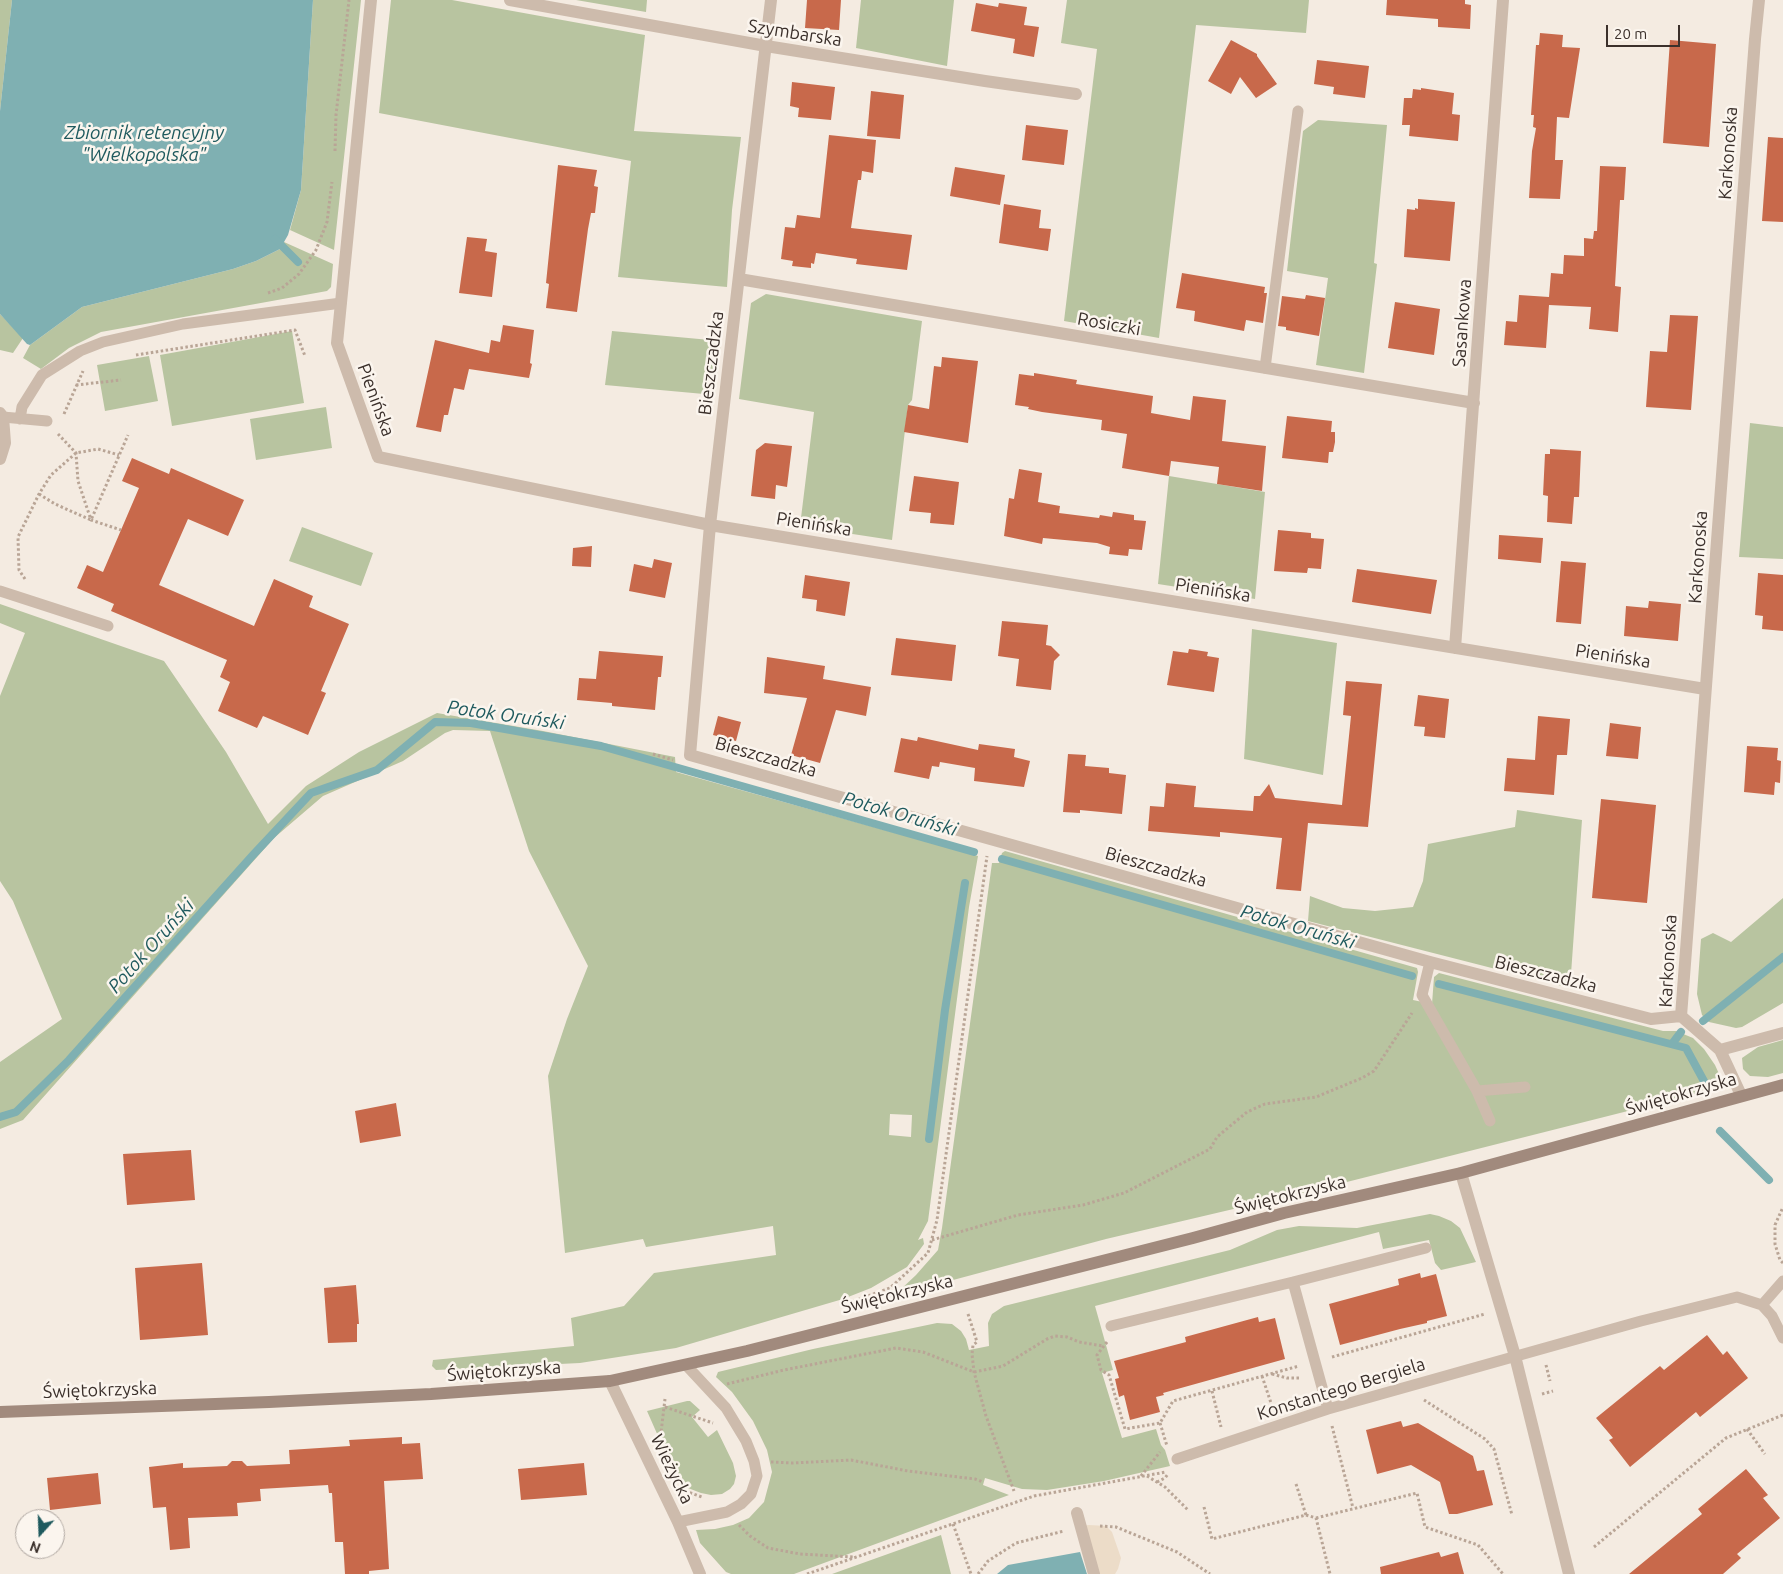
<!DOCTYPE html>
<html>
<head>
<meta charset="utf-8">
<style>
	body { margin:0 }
	#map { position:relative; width:1783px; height:1574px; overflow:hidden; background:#f4ebe1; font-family:Ubuntu,sans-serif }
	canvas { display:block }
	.north { position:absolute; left:15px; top:1509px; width:50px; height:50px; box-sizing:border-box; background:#fbf5ee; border:1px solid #aea6a0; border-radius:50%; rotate:200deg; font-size:14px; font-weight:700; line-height:20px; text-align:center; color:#3b302b }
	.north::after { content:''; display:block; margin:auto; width:18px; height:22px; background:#1f5a5e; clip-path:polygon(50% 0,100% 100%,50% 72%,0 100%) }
	.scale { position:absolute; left:1606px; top:25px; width:74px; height:22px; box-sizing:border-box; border:2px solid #3b302b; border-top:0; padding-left:6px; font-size:15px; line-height:18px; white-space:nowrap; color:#3b302b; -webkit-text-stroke:4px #fbf5ee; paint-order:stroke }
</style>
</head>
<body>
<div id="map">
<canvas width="1783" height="1574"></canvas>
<div class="north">N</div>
<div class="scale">20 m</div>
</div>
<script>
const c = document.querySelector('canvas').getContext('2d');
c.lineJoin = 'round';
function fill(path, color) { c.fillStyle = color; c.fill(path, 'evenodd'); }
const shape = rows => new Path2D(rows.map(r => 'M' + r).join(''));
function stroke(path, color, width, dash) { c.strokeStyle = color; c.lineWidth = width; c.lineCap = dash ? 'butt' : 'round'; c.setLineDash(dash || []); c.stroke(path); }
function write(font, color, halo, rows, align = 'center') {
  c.font = font + ' Ubuntu,sans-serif'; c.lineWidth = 5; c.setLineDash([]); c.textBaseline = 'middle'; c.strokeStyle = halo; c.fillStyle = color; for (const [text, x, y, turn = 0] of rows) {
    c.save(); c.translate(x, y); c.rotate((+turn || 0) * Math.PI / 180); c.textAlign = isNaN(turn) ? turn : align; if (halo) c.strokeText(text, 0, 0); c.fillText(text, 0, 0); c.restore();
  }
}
const green = shape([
	[0,0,12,0,0,111],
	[313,0,361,0,334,250,290,230,301,190],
	[391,0,452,0,645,35,634,131,741,137,732,210,727,287,618,277,631,161,379,113],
	[576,0,647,0,646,12],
	[861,0,954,0,947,66,856,48],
	[1067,0,1309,0,1306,33,1196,25,1159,338,1064,321,1097,49,1061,43],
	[1318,120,1387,125,1374,263,1377,264,1364,373,1316,365,1328,278,1287,271,1303,131],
	[284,242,333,264,331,287,327,291,101,332,69,348,41,369,23,358,30,345,82,307,233,269,256,261,280,249],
	[766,294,922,321,912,400,908,405,892,540,800,526,814,412,739,399,751,303],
	[0,314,23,338,13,353,0,350],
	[292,331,304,403,172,426,160,355],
	[612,331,721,341,715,395,605,385],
	[149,356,158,401,105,411,97,365],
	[326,407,332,448,256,460,250,419],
	[1750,423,1783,427,1783,559,1739,557],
	[1169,476,1265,492,1255,599,1158,584],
	[302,527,373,553,361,586,289,561],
	[0,604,164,661,226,752,268,824,306,786,359,752,437,713,543,731,675,757,676,772,978,856,969,907,928,1221,918,1240,923,1238,924,1244,907,1267,871,1288,843,1299,676,1348,580,1363,436,1370,432,1366,433,1360,574,1346,571,1318,624,1306,654,1273,776,1255,773,1226,646,1247,643,1239,565,1253,548,1076,567,1019,588,966,529,851,490,731,453,730,445,733,403,761,323,796,274,838,23,1120,0,1129,0,1062,62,1019,13,901,0,881,0,696,25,633,0,623],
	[890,1114,912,1115,911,1137,889,1135],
	[1252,629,1337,643,1323,775,1244,759],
	[1517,810,1582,820,1570,988,1308,921,1310,896,1343,908,1375,911,1413,907,1423,881,1428,844,1515,827],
	[1005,851,1417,968,1418,972,1413,1000,1432,1004,1434,977,1439,973,1663,1031,1676,1031,1693,1038,1704,1049,1715,1065,1720,1076,1720,1083,1715,1089,1327,1187,1106,1239,927,1287,899,1291,916,1275,938,1250,942,1228,992,863,999,863,1002,853],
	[1783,898,1783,1003,1742,1027,1736,1028,1709,1022,1702,1015,1697,994,1701,939,1713,933,1731,942],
	[1783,1040,1783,1073,1768,1077,1750,1076,1743,1069,1742,1058,1758,1047],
	[1430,1214,1439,1216,1451,1221,1460,1228,1476,1262,1441,1270,1435,1263,1429,1240,1383,1249,1379,1232,1095,1306,1113,1370,1102,1373,1122,1438,1156,1429,1161,1445,1165,1450,1170,1466,1104,1481,1047,1490,1022,1489,985,1478,983,1485,1009,1495,794,1574,731,1574,726,1572,700,1543,696,1530,715,1529,733,1525,749,1518,764,1502,772,1472,767,1450,753,1421,732,1392,716,1377,718,1372,813,1349,937,1323,952,1324,961,1331,966,1339,969,1350,989,1346,988,1323,992,1314,1004,1306,1230,1250,1277,1230,1299,1226,1357,1228],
	[687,1401,690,1401,700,1410,692,1417,708,1437,717,1430,733,1463,736,1476,734,1484,730,1489,722,1494,711,1495,701,1493,688,1488,677,1479,647,1411],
	[941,1535,951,1574,832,1574]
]);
const plaza = shape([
	[1089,1525,1106,1526,1112,1532,1121,1558,1118,1569,1115,1574,1094,1574,1081,1526]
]);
const water = shape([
	[12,0,313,0,301,190,288,235,280,249,256,261,233,269,82,307,30,345,27,344,0,314,0,111],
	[1080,1552,1087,1574,997,1574,1008,1565]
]);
const stream = shape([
	[275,239,298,262],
	[1002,859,1412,976],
	[1439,984,1686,1048,1705,1083],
	[1703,1021,1783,957],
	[1672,1044,1681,1032],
	[0,1117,16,1112,69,1060,253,855,311,793,377,770,435,722,471,723,601,746,974,852],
	[1720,1131,1769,1180],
	[929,1139,945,1010,965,883]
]);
const building = shape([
	[807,0,841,0,839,30,805,28],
	[1387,0,1465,0,1465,4,1471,5,1470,29,1438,27,1438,19,1386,15],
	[976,3,998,7,999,3,1027,7,1024,25,1039,27,1034,57,1013,53,1015,39,971,31],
	[1540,33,1563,35,1562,47,1580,48,1569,118,1557,117,1555,160,1563,160,1560,199,1529,198,1532,151,1536,128,1533,127,1534,115,1531,115,1536,45,1539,45],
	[1231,40,1257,54,1257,56,1277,84,1256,98,1240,77,1231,94,1208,81],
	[1670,40,1716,44,1709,147,1663,143],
	[1317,60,1369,66,1365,98,1333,94,1334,87,1314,84],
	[792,82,835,87,831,120,798,117,799,108,790,106],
	[1421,88,1454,93,1452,114,1460,115,1458,141,1409,136,1410,125,1402,125,1404,98,1412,98,1413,89,1421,90],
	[871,91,904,95,900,139,867,136],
	[1026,125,1068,130,1064,165,1022,160],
	[829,135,876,140,873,173,862,171,861,180,858,180,851,228,912,235,907,270,856,264,857,259,816,253,814,264,811,263,811,268,792,266,793,261,781,259,785,227,795,228,797,215,820,218],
	[1768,137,1783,138,1783,222,1762,221],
	[558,165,597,170,594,186,598,187,595,213,591,213,588,229,577,312,546,308,549,284,546,283],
	[1600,166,1626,167,1624,200,1620,200,1615,286,1621,287,1618,332,1589,329,1591,307,1549,305,1546,348,1504,345,1506,321,1517,322,1519,295,1549,297,1551,273,1563,274,1564,255,1584,256,1584,238,1593,239,1594,231,1597,231],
	[955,167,1005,175,1000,205,950,196],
	[1418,199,1455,202,1450,261,1404,257,1407,209,1415,210,1415,208,1418,209],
	[1004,204,1041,210,1039,228,1051,229,1048,251,999,243],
	[467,237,487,239,485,251,497,253,492,297,459,293],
	[1182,273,1265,287,1264,293,1267,293,1263,323,1246,320,1244,331,1194,321,1195,311,1176,308],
	[1306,295,1325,298,1319,336,1286,330,1286,327,1278,326,1282,296,1305,299],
	[1395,302,1440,309,1434,355,1388,348],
	[1670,315,1698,316,1691,410,1646,407,1650,351,1667,352],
	[503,325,534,330,530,363,532,364,529,378,469,369,464,390,454,388,448,415,444,415,441,432,416,427,435,340,489,353,491,340,500,342],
	[942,357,978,361,968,443,904,432,908,405,929,409,934,366,941,367],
	[1034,373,1077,380,1076,384,1153,396,1151,413,1190,420,1193,396,1226,400,1222,441,1266,446,1262,491,1217,484,1219,467,1171,461,1169,476,1122,468,1127,434,1101,430,1102,420,1042,412,1028,409,1029,407,1015,405,1019,374,1034,376],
	[1287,416,1332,421,1331,432,1335,432,1335,442,1333,452,1329,452,1328,463,1282,458],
	[765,443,792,446,787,487,776,485,775,499,751,496,756,450],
	[1550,449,1581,451,1579,497,1574,497,1572,524,1547,522,1548,496,1543,495,1545,454,1550,454],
	[132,458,169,474,171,468,244,500,228,536,188,519,159,585,254,626,274,579,313,596,309,607,349,624,321,691,326,693,308,735,263,716,257,728,218,711,230,682,220,677,227,660,111,611,114,604,77,588,87,565,103,572,139,488,122,481],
	[1019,469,1042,473,1038,502,1060,506,1059,513,1099,518,1100,515,1112,517,1113,512,1134,515,1134,520,1146,521,1142,550,1129,549,1128,556,1109,554,1110,547,1097,543,1043,538,1042,544,1004,536,1009,498,1014,499],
	[914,476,959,482,954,525,930,523,931,513,909,511],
	[1278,530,1311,533,1311,538,1324,539,1321,569,1308,568,1307,573,1274,571],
	[1499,535,1543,538,1541,563,1498,559],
	[592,546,591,567,572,566,573,548],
	[654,559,672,563,665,598,629,591,634,564,652,568],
	[1561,561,1586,563,1581,624,1556,622],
	[1357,569,1437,580,1431,614,1352,602],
	[1758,573,1783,575,1783,631,1762,629,1763,616,1755,615],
	[805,575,850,582,845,616,816,611,817,600,802,598],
	[1649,601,1681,604,1678,641,1624,636,1626,606,1648,608],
	[1002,621,1048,625,1046,645,1051,646,1060,655,1054,661,1051,690,1016,686,1019,659,998,656],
	[896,638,956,645,952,681,891,675],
	[1189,649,1208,652,1207,656,1219,658,1214,692,1167,685,1173,651,1188,653],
	[599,651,663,656,661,677,658,677,655,710,612,706,612,703,577,700,579,678,596,679],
	[767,657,825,666,823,679,871,687,866,716,836,710,820,763,791,755,807,698,764,693],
	[1346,681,1382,684,1368,827,1308,823,1301,891,1276,889,1282,838,1220,832,1220,837,1148,831,1150,806,1164,807,1166,783,1196,786,1194,807,1253,811,1254,796,1260,796,1269,784,1275,798,1342,805,1351,716,1343,715],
	[1418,695,1449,699,1445,738,1424,736,1425,727,1414,726],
	[718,716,741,722,736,741,713,735],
	[1538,716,1570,719,1567,755,1557,755,1554,795,1504,791,1507,758,1535,760],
	[1610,723,1641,727,1638,759,1606,756],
	[918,737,978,750,979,744,1015,749,1014,757,1030,761,1024,787,974,781,975,768,940,762,939,767,932,766,929,779,894,772,901,738,917,741],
	[1747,746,1778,748,1777,760,1781,761,1780,783,1775,782,1774,795,1744,792],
	[1068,754,1086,755,1085,766,1109,768,1109,773,1126,775,1122,814,1080,810,1080,813,1063,812],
	[1601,799,1656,805,1647,903,1592,898],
	[396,1103,401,1136,360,1143,355,1111],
	[191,1150,195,1200,127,1205,123,1154],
	[202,1263,208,1335,140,1340,135,1268],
	[1420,1273,1421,1278,1436,1274,1447,1316,1427,1321,1427,1323,1400,1329,1340,1345,1329,1304,1399,1285,1398,1279],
	[356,1285,359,1324,357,1324,357,1342,328,1343,324,1288],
	[1258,1317,1259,1322,1275,1318,1285,1359,1163,1393,1164,1395,1156,1397,1160,1412,1130,1420,1124,1395,1119,1397,1115,1379,1119,1378,1114,1361,1186,1342,1185,1337],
	[1707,1335,1723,1355,1727,1351,1748,1378,1700,1417,1696,1412,1630,1467,1609,1440,1613,1438,1596,1418,1660,1366,1664,1370],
	[1401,1421,1403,1427,1418,1423,1473,1456,1477,1471,1484,1470,1493,1505,1457,1514,1449,1514,1440,1482,1411,1465,1377,1474,1366,1430],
	[402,1437,402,1444,420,1443,423,1479,384,1481,389,1569,369,1571,369,1574,345,1574,343,1542,335,1542,332,1493,329,1493,328,1485,260,1489,261,1501,237,1503,238,1516,188,1518,190,1548,170,1550,166,1507,153,1508,149,1467,183,1463,183,1468,227,1466,232,1461,242,1461,247,1466,290,1464,289,1450,350,1446,349,1440],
	[584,1463,587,1495,521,1500,518,1469],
	[1746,1469,1768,1495,1763,1498,1780,1518,1737,1554,1741,1558,1723,1574,1629,1574,1702,1514,1698,1509],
	[98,1473,101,1504,50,1510,47,1478],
	[1439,1552,1441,1557,1458,1552,1464,1574,1381,1574,1380,1567]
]);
const path = shape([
	[335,151,336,115,349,0],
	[268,293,282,288,299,274,316,250,327,222,332,182],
	[136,355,295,330,305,356],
	[76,385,121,380],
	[64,414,83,371],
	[58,434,76,453,78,481,91,520,121,530],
	[39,494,55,504,91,520,128,435],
	[25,579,19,570,18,537,39,494,51,475,76,453,98,449,119,455],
	[653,754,673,760],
	[932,1240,1018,1215,1083,1205,1124,1193,1210,1149,1217,1137,1247,1112,1265,1104,1316,1097,1362,1078,1374,1071,1412,1013],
	[1783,1263,1780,1260,1775,1244,1775,1225,1783,1207],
	[843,1308,843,1305,890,1288,928,1253,937,1220,987,856],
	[968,1314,977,1342,973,1345,972,1354,974,1372,986,1416,1014,1491],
	[1107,1342,1097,1355,1101,1370,1109,1375,1125,1429,1160,1423,1173,1401,1299,1366],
	[1332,1357,1485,1314],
	[1546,1365,1550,1381],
	[1272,1374,1287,1378,1300,1378],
	[1262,1376,1273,1409],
	[727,1384,784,1370,896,1348,923,1352,974,1372,1003,1366,1047,1339,1055,1336,1067,1337,1079,1342,1103,1346],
	[1212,1391,1221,1427],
	[1542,1394,1553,1391],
	[1424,1400,1485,1439,1494,1449,1512,1515],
	[665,1407,713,1423],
	[1160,1423,1167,1446],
	[1332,1426,1353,1508],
	[1747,1429,1765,1454],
	[660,1441,665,1399],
	[771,1462,792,1463,851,1460,908,1471,975,1479,983,1482],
	[1141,1476,1160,1452],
	[1147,1476,1165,1487,1189,1511],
	[1157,1482,1165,1478,1168,1474],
	[1296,1484,1306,1515],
	[685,1491,702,1497],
	[1204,1507,1212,1539,1306,1515,1316,1518,1330,1574],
	[1316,1518,1417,1493,1425,1527,1478,1545,1503,1574],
	[953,1524,971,1574],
	[739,1525,750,1536,768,1548,800,1554,853,1557],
	[1100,1526,1116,1527,1177,1552,1210,1574],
	[1594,1547,1726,1438,1783,1415],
	[807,1574,1034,1496,1166,1472],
	[978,1574,988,1561,1016,1543,1064,1531]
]);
const service = shape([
	[1265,368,1298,111],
	[3,417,47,421],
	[20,419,22,407,42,375,80,351,103,342,183,324,341,303],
	[0,591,108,626],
	[1430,962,1422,995,1477,1091,1490,1121],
	[1477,1091,1525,1087],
	[1293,1282,1426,1248],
	[1762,1305,1783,1281],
	[1111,1326,1293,1282,1328,1409],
	[1177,1459,1328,1409,1641,1321,1737,1297,1762,1305,1772,1316,1783,1338],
	[678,1522,727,1512,741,1504,751,1494,757,1476,754,1461,746,1441,726,1408,686,1365]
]);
const pedestrian = shape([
	[1077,1513,1094,1574]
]);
const minor = shape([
	[371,0,337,343,378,457,710,525,1705,689],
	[510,0,766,46,985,81,1076,94],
	[771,0,710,525,690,755,1430,962,1651,1019,1681,1016],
	[739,279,1474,403],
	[1455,648,1503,0],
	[1681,1016,1755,39,1759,0],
	[1681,1016,1720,1050,1741,1095],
	[1720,1050,1783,1033],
	[610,1381,678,1522,700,1574]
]);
const tertiary = shape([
	[0,413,3,417,5,443,0,459],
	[1461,1173,1515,1356,1569,1574]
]);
const secondary = shape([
	[0,1412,269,1402,431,1394,610,1381,747,1351,1193,1238,1284,1213,1461,1173,1783,1085]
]);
const streetNames = [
	["Szymbarska",795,33,9],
	["Karkonoska",1728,153,-86],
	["Sasankowa",1462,323,-86],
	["Rosiczki",1109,324,10],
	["Bieszczadzka",711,363,-83],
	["Pienińska",376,400,70],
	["Pienińska",814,524,9],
	["Karkonoska",1698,557,-86],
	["Pienińska",1213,590,9],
	["Pienińska",1613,656,9],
	["Bieszczadzka",766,757,16],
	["Bieszczadzka",1156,867,16],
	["Karkonoska",1668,961,-87],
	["Bieszczadzka",1546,974,14],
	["Świętokrzyska",1681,1094,-16],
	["Świętokrzyska",1290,1195,-14],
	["Świętokrzyska",897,1294,-14],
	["Świętokrzyska",504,1371,-4],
	["Konstantego Bergiela",1341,1389,-17],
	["Świętokrzyska",100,1390,-2],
	["Wieżycka",672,1469,64]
];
const waterNames = [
	["Zbiornik retencyjny",144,133],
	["\"Wielkopolska\"",144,155],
	["Potok Oruński",506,715,8],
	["Potok Oruński",900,814,16],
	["Potok Oruński",1298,927,16],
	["Potok Oruński",151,946,-48]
];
fill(green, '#b8c4a0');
fill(plaza, '#ecdcc8');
fill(water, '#7fb0b2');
stroke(stream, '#7fb0b2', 8);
fill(building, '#c8694b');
stroke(path, '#b9a596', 3, [2.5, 2.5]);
stroke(service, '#cdbbac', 11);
stroke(pedestrian, '#cdbbac', 12);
stroke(minor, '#cdbbac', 12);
stroke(tertiary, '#cdbbac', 12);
stroke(secondary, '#a18a7d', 12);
write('18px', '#3b302b', '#fbf5ee', streetNames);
write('italic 19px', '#1f5a5e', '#fbf5ee', waterNames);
</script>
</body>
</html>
